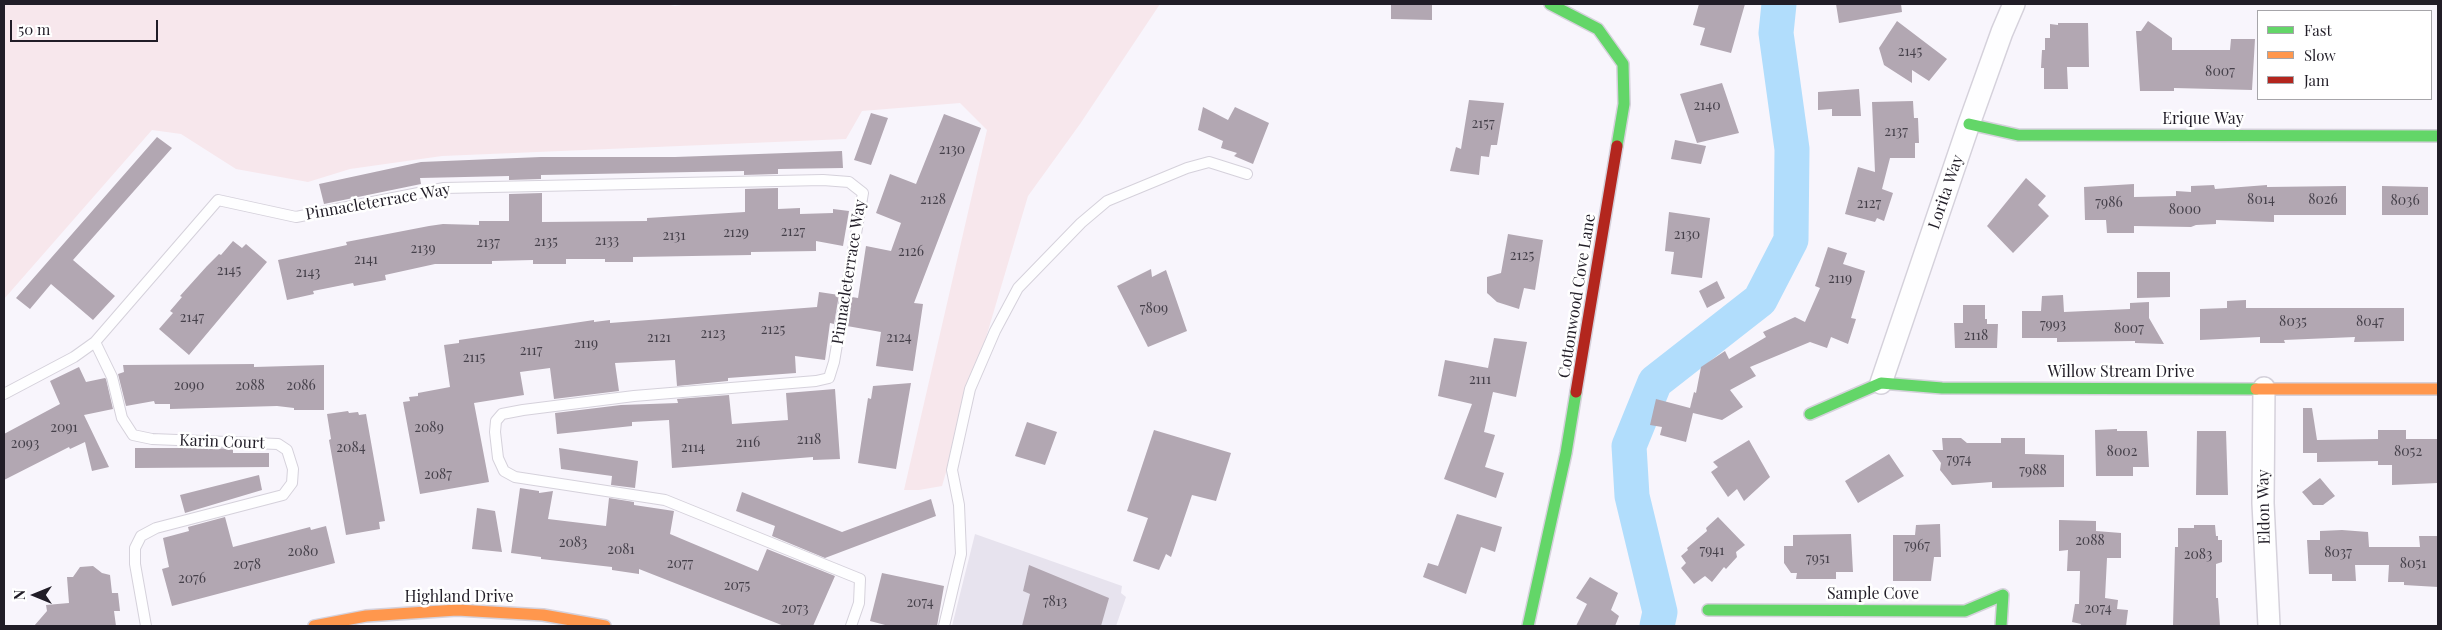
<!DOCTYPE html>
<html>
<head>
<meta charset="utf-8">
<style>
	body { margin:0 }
	#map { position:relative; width:2442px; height:630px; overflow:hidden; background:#f8f5fc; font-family:"Playfair Display",serif }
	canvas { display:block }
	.frame { position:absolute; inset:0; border:5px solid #211d27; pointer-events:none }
	.legend { position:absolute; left:2257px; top:10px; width:175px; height:90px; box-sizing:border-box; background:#fff; border:1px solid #a6a5a9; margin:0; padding:6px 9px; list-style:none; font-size:15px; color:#211d27 }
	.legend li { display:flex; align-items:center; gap:10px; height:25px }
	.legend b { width:25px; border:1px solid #a6a5a9 }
	.north { position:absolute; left:10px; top:570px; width:50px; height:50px; -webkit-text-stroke:4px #fff; paint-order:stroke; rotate:270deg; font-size:14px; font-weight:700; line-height:20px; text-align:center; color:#211d27 }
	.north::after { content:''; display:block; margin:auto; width:18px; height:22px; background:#211d27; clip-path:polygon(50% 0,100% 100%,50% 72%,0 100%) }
	.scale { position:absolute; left:10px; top:20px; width:148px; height:22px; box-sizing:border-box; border:2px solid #211d27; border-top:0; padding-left:6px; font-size:15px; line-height:18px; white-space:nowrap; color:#211d27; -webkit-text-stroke:4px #fff; paint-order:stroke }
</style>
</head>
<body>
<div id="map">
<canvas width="2442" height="630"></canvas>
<div class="frame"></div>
<ul class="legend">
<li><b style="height:6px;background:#63d668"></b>Fast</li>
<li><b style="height:6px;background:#ff974d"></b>Slow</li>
<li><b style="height:6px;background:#b3261e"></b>Jam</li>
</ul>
<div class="north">N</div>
<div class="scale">50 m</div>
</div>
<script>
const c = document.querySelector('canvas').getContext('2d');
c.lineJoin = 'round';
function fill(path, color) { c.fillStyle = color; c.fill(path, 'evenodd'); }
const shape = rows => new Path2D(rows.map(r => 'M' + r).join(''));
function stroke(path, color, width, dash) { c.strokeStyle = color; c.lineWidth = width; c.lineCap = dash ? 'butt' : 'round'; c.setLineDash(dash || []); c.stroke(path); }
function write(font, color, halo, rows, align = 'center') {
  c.font = font + ' "Playfair Display",serif'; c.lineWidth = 5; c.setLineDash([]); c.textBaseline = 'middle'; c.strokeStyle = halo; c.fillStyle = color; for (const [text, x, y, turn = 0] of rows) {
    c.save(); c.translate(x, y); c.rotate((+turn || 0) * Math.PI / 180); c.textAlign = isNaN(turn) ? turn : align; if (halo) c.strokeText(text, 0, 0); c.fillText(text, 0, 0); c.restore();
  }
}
const built = shape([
	[975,534,1122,586,1121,593,1126,597,1116,626,952,626]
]);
const green = shape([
	[4,4,665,4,675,6,689,4,1160,4,1080,124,1028,196,942,486,919,490,904,490,987,130,960,103,862,111,846,139,442,156,350,169,308,182,236,169,181,134,152,130,4,299]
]);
const river = shape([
	[1657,626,1660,612,1632,496,1629,446,1655,382,1760,300,1791,240,1792,149,1776,33,1779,4]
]);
const building = shape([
	[1391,4,1432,4,1432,20,1391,19],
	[1699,4,1745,4,1731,53,1700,45,1705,28,1693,25],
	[1836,4,1901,4,1902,12,1839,23],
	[1897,21,1947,59,1929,81,1912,70,1912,83,1884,65,1879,48],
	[2148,21,2172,38,2172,50,2230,50,2231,39,2255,39,2252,90,2174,88,2174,91,2140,91,2136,31,2141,31],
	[2058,23,2088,23,2089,67,2067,67,2068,89,2044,89,2044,68,2041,68,2042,50,2045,50,2045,38,2050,38,2050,24,2058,25],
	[1722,83,1739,133,1697,143,1680,94],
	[1859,89,1861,116,1832,116,1832,109,1818,110,1818,92],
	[1469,100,1504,103,1497,145,1491,145,1489,157,1481,156,1479,175,1450,171,1456,147,1461,149],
	[1913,101,1914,118,1918,118,1919,143,1915,143,1915,158,1890,158,1882,189,1893,193,1884,221,1877,218,1875,222,1845,214,1858,167,1875,172,1872,102],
	[1203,107,1228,120,1235,107,1269,123,1253,164,1234,156,1237,153,1221,148,1223,141,1198,130],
	[871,113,888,118,871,165,854,160],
	[944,114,981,128,914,303,923,304,913,371,876,366,881,332,847,326,852,297,858,298,866,246,891,251,901,223,876,213,890,174,916,184],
	[157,137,172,148,73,260,115,296,93,320,51,284,30,309,16,298],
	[1675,140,1706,146,1701,164,1671,159],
	[842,151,843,168,778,169,778,174,744,175,744,171,541,175,541,179,509,180,509,176,420,178,421,184,324,204,319,184,421,162,541,157,675,157],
	[2026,178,2046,196,2038,205,2049,216,2013,253,1987,226],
	[2134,184,2134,197,2176,196,2176,191,2191,192,2191,186,2214,185,2215,189,2267,185,2267,187,2346,186,2346,215,2274,215,2274,222,2216,220,2216,224,2196,225,2191,227,2134,226,2134,233,2107,233,2106,220,2085,220,2084,187],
	[2382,186,2428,187,2428,215,2382,215],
	[778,188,778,209,800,208,800,214,833,213,833,209,849,211,843,246,816,241,816,251,751,252,751,255,633,257,633,262,605,262,605,259,566,259,566,264,533,264,533,260,492,261,492,264,435,264,385,275,386,280,354,286,353,283,313,291,314,294,287,300,278,260,347,245,346,242,429,226,443,224,479,225,479,221,509,221,509,194,542,193,542,222,647,221,647,218,745,212,745,189],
	[1669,212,1710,218,1702,278,1671,274,1674,252,1665,251],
	[1508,234,1543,240,1535,290,1524,288,1519,309,1497,302,1487,293,1487,277,1501,273],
	[233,241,242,248,246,244,267,262,189,355,159,329,173,313,170,311,182,297,180,296,207,266,219,254,221,255],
	[1828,247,1847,253,1843,264,1865,271,1851,318,1856,319,1848,344,1831,337,1827,348,1810,342,1750,367,1756,376,1730,390,1743,407,1722,420,1693,413,1686,442,1660,435,1662,427,1650,425,1656,399,1690,408,1694,392,1696,393,1701,367,1725,351,1729,359,1766,337,1763,332,1795,317,1805,322,1820,288,1815,286],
	[1151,269,1152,277,1166,270,1187,331,1148,347,1117,286],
	[2137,272,2170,272,2170,297,2137,298],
	[1717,281,1725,298,1707,308,1699,291],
	[819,292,839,295,834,324,830,323,825,360,795,356,796,373,728,378,728,381,677,386,675,360,615,363,619,391,554,399,550,368,520,372,524,395,474,403,489,482,420,494,403,402,410,401,409,397,418,396,418,393,450,387,444,345,459,343,459,340,594,320,594,322,610,320,610,323,817,307],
	[2063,295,2064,312,2130,309,2130,303,2149,302,2149,318,2164,344,2135,343,2135,341,2057,342,2057,338,2022,338,2022,311,2041,311,2042,296],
	[2246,300,2246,308,2404,308,2404,341,2354,342,2355,337,2284,340,2285,343,2260,343,2260,337,2200,340,2200,309,2227,308,2227,301],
	[1963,305,1985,305,1985,319,1987,319,1987,324,1998,324,1997,348,1955,348,1954,323,1963,323],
	[1494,338,1527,342,1516,397,1493,392,1484,432,1495,435,1485,467,1504,473,1496,498,1444,479,1472,404,1438,396,1445,360,1488,368],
	[254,364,254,367,324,365,324,410,294,410,294,408,277,406,170,409,170,404,155,404,154,401,126,406,118,374,124,372,123,365],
	[79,367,86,382,105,378,106,379,113,409,84,415,109,467,92,471,85,442,70,449,69,447,4,480,4,434,60,404,50,381],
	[911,383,896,469,858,463,868,398,871,399,873,386],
	[835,389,840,459,813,460,813,457,672,468,669,420,632,422,632,426,557,434,555,413,621,405,678,403,677,399,729,395,732,424,788,420,786,393],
	[2303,408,2312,408,2317,440,2378,439,2378,430,2406,430,2406,439,2438,439,2438,483,2392,485,2392,465,2378,465,2378,461,2317,462,2317,453,2303,453],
	[348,411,349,413,358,412,359,415,366,414,385,521,379,522,380,529,346,535,329,440,331,439,327,414],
	[1027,422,1057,432,1045,465,1015,456],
	[2117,429,2117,431,2147,431,2149,467,2133,467,2133,476,2096,476,2095,430],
	[1154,430,1231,453,1216,501,1192,495,1171,557,1166,554,1159,570,1133,561,1148,518,1127,511],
	[2197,431,2226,431,2228,495,2196,495],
	[1942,438,1961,438,1967,443,2001,443,2001,438,2025,438,2025,454,2064,455,2064,487,1992,488,1992,482,1952,485,1940,470,1941,463,1932,450,1943,450],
	[1749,440,1770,477,1744,501,1737,489,1728,497,1711,472,1718,467,1713,462],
	[135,448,215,448,233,449,233,453,269,453,269,467,135,468],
	[559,448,638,461,635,488,611,485,612,476,561,469],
	[1889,454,1904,476,1858,503,1845,481],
	[259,475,262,490,185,513,180,495],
	[2320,478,2335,496,2323,505,2313,505,2302,492],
	[520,488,539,491,539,493,553,491,548,519,606,526,609,498,634,502,634,505,674,511,670,534,758,571,767,549,835,576,813,626,784,626,639,569,639,574,612,570,612,567,541,559,541,557,511,553],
	[742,492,842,532,931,499,936,516,825,558,772,536,775,526,736,511],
	[477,508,495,511,502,552,472,549],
	[1457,514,1502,527,1495,552,1481,547,1466,594,1423,577,1428,563,1438,566],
	[225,517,233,547,310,527,311,530,326,526,335,563,172,606,162,569,169,567,163,538,189,531,188,527],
	[1718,517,1745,545,1736,552,1737,557,1726,569,1724,567,1712,582,1705,576,1694,584,1681,568,1686,563,1681,556,1688,550,1687,548,1707,531,1706,528],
	[2059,520,2096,521,2096,531,2121,533,2121,558,2107,558,2105,598,2118,600,2117,609,2128,610,2126,626,2080,626,2081,624,2072,622,2075,604,2079,604,2080,571,2067,571,2068,550,2059,551],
	[1940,524,1941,557,1934,557,1931,581,1893,581,1893,535,1915,535,1916,525],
	[2194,525,2215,525,2216,536,2218,536,2218,540,2222,540,2222,562,2216,564,2216,598,2218,598,2220,626,2173,626,2175,547,2178,547,2178,528,2194,528],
	[2342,530,2368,532,2369,547,2420,547,2419,536,2438,536,2438,587,2404,585,2404,582,2388,582,2389,565,2355,565,2356,581,2332,581,2332,574,2309,574,2307,540,2320,540,2320,531],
	[1851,534,1853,572,1836,572,1836,579,1796,579,1797,573,1791,573,1784,563,1784,546,1793,546,1793,535],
	[1029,565,1109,598,1101,626,1022,626,1030,594,1023,591],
	[93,566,102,573,110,575,112,593,118,593,120,611,114,611,116,626,34,626,47,611,46,605,69,603,67,577,73,577,80,567],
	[882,573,944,586,937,626,889,626,870,621],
	[1590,577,1618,593,1611,610,1619,616,1615,626,1576,626,1587,604,1576,598]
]);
const lane = shape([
	[95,342,112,377,122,418,133,435,152,439,278,444,287,450,293,469,292,483,283,495,156,528,141,536,135,548,135,564,146,626],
	[4,394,74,357,95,342,218,200,296,217,444,188,823,180,849,182,863,193,834,362,829,378,816,381,634,396,523,410,502,414,496,421,495,432,498,458,504,471,515,477,665,500,860,579,859,603,851,626],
	[944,626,961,554,959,505,952,470,970,389,995,331,1018,288,1081,223,1107,201,1187,168,1209,162,1247,174]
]);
const street = shape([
	[1881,383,1969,124,2002,32,2014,4],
	[2264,388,2263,503,2269,626]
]);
const fast = shape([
	[1550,4,1598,29,1623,64,1624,104,1617,146],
	[1969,124,2018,135,2438,136],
	[1810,414,1881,383,1942,388,2256,389],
	[1708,610,1965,611,2003,595,2001,626],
	[1528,626,1566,453,1576,392]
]);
const slow = shape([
	[2256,389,2438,389],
	[314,626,366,616,457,610,543,615,605,626]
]);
const jam = shape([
	[1576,392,1617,146]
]);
const numberNames = [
	["2145",1910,52],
	["8007",2220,72],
	["2140",1707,106],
	["2157",1483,124],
	["2137",1896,132],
	["2130",952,150],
	["2128",933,200],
	["8014",2261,200],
	["8026",2323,200],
	["8036",2405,201],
	["7986",2109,203],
	["2127",1869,204],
	["8000",2185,210],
	["2127",793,232],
	["2129",736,233],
	["2130",1687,235],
	["2131",674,236],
	["2133",607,241],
	["2135",546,242],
	["2137",488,243],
	["2139",423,249],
	["2126",911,252],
	["2125",1522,256],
	["2141",366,260],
	["2145",229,271],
	["2143",308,273],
	["2119",1840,279],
	["7809",1154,309],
	["2147",192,318],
	["8035",2293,322],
	["8047",2370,322],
	["7993",2053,325],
	["8007",2129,329],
	["2125",773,330],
	["2123",713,334],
	["2118",1976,336],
	["2121",659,338],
	["2124",899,338],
	["2119",586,344],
	["2117",531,351],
	["2115",474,358],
	["2111",1480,380],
	["2090",189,386],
	["2088",250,386],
	["2086",301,386],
	["2091",64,428],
	["2089",429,428],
	["2118",809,440],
	["2116",748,443],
	["2093",25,444],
	["2084",351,448],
	["2114",693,448],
	["8002",2122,452],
	["8052",2408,452],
	["7974",1959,460],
	["7988",2033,471],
	["2087",438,475],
	["2088",2090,541],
	["2083",573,543],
	["7967",1917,546],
	["2081",621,550],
	["7941",1712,551],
	["2080",303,552],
	["8037",2338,553],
	["2083",2198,555],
	["7951",1818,559],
	["2077",680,564],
	["8051",2413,564],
	["2078",247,565],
	["2076",192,579],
	["2075",737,586],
	["7813",1055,602],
	["2074",920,603],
	["2073",795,609],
	["2074",2098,609]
];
const streetNames = [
	["Erique Way",2203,119],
	["Lorita Way",1946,192,-71],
	["Pinnacleterrace Way",378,202,-10],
	["Pinnacleterrace Way",849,272,-81],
	["Cottonwood Cove Lane",1577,296,-81],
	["Willow Stream Drive",2121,372],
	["Karin Court",222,442,2],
	["Eldon Way",2264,507,-91],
	["Sample Cove",1873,594],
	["Highland Drive",459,597]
];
fill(built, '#e7e3ee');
fill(green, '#f7e7ec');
stroke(river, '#b1ddfc', 35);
fill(building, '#b2a7b2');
stroke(lane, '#d5d1db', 12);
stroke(street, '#d5d1db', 24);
stroke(fast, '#d5d1db', 14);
stroke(slow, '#d5d1db', 14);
stroke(jam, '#d5d1db', 14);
stroke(lane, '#fefeff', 10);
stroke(street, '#fefeff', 21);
stroke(fast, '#63d668', 11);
stroke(slow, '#ff974d', 11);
stroke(jam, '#b3261e', 11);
write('14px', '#45404a', null, numberNames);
write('16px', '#211d27', '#fff', streetNames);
</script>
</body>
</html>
